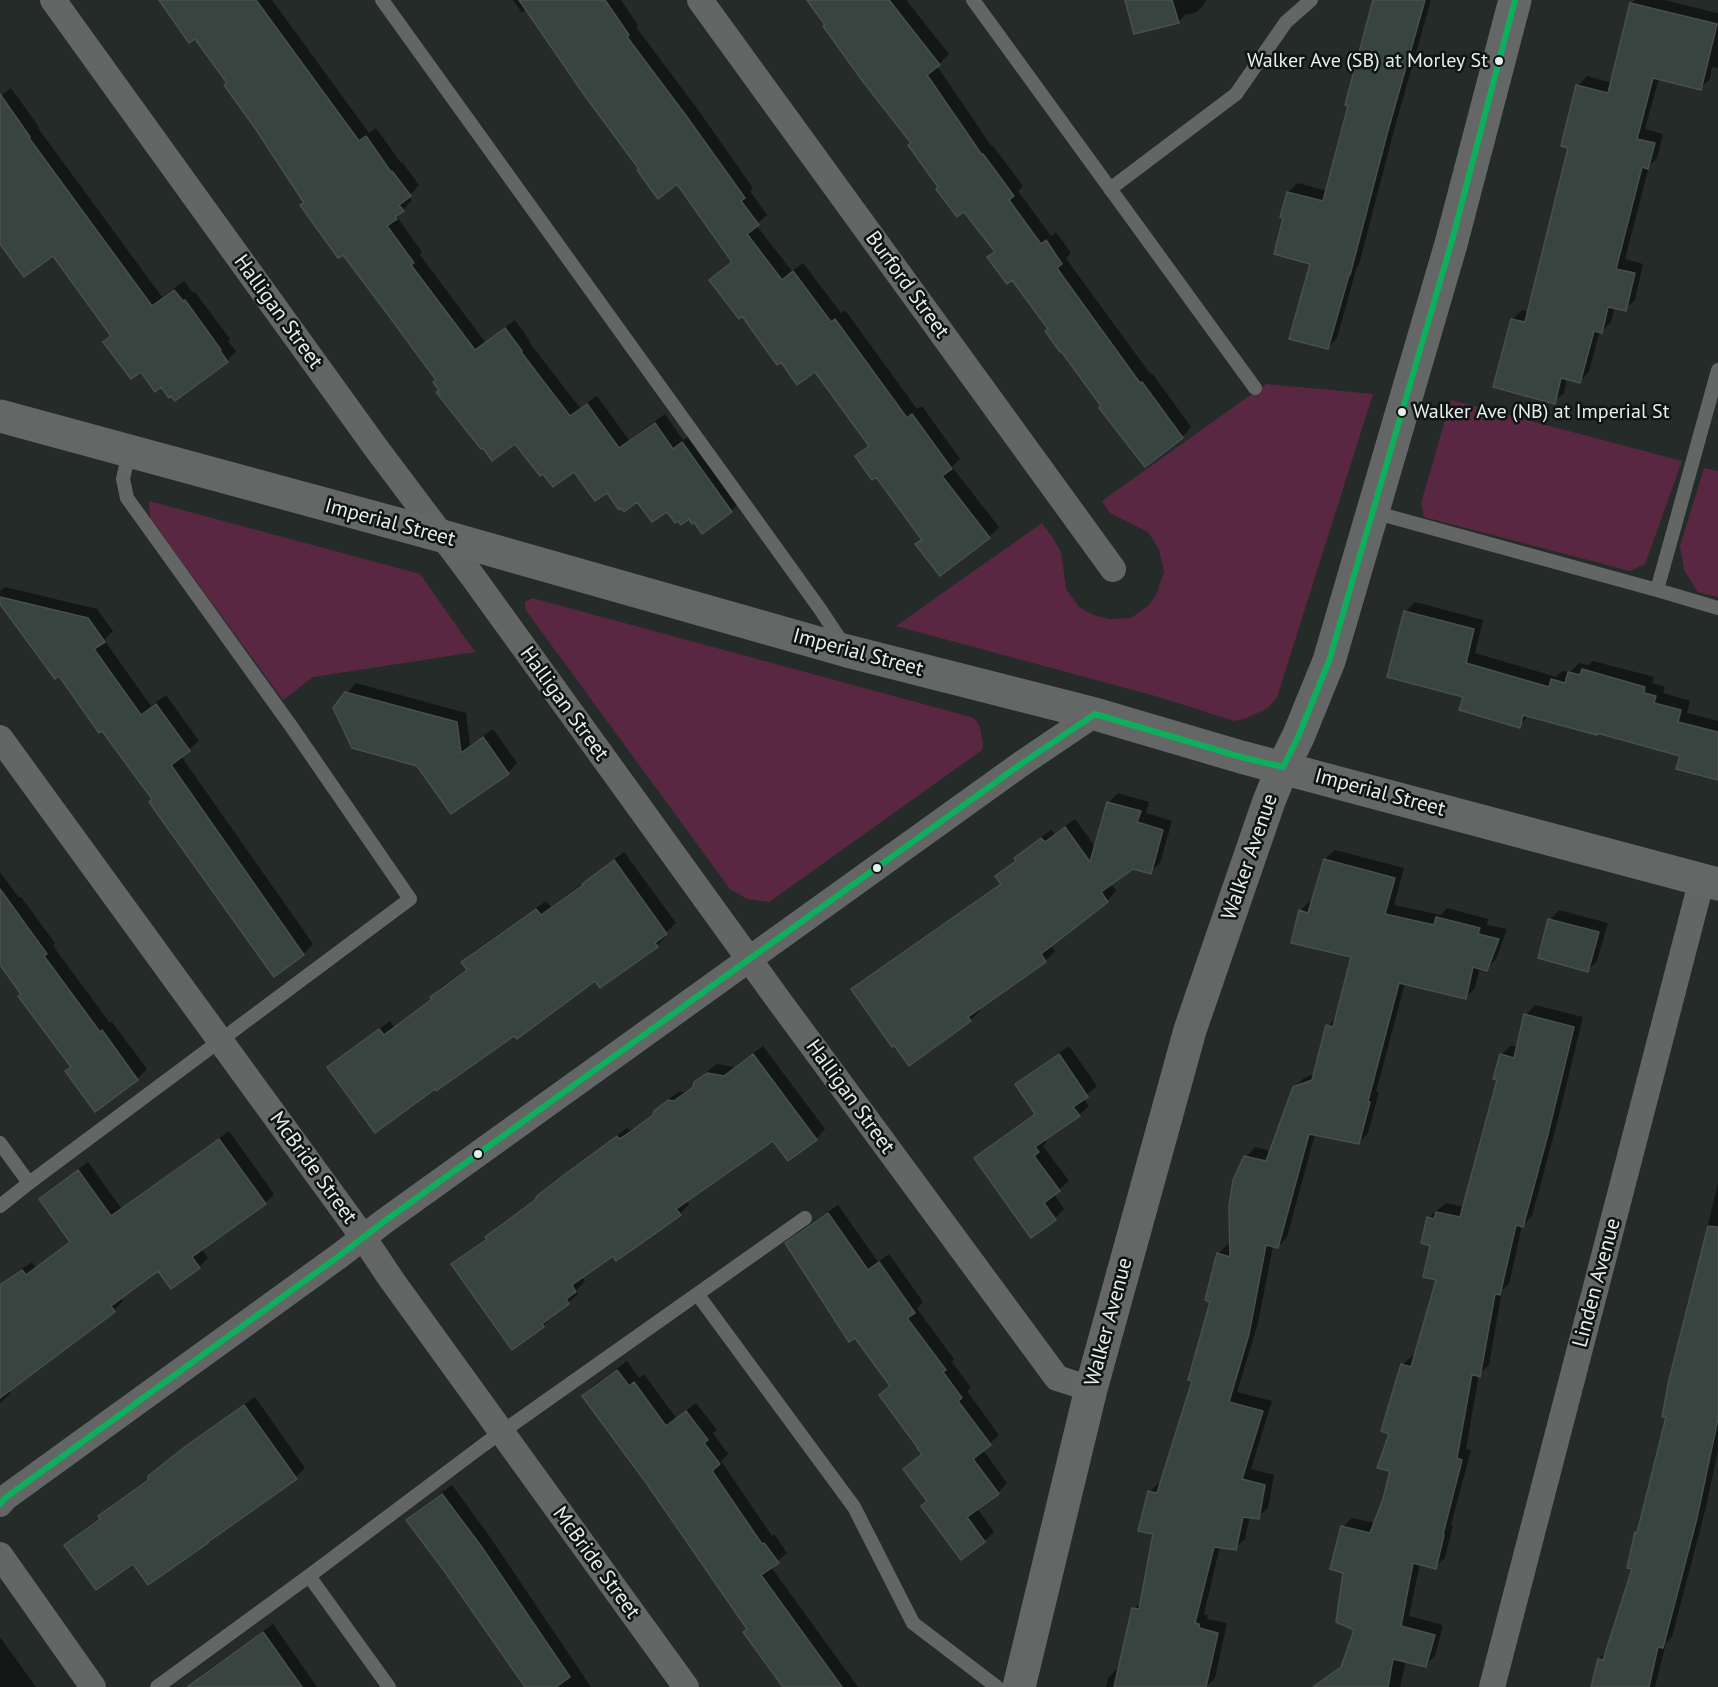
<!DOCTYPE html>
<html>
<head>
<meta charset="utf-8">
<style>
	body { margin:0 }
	canvas { display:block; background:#242b29 }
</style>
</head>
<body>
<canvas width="1718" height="1687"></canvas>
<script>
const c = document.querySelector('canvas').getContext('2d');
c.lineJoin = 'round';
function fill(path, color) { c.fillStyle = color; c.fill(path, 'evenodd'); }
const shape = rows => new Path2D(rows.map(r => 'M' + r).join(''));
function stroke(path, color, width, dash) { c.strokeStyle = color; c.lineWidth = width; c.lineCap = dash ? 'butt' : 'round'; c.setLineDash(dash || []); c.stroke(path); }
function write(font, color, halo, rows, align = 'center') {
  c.font = font + ' "PT Sans",sans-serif'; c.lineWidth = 5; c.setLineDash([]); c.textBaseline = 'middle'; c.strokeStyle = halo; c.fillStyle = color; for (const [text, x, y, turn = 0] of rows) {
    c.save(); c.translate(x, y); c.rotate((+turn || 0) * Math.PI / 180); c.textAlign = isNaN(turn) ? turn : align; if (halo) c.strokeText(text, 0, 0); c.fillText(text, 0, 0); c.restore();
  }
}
const green = shape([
	[1266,384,1373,394,1277,697,1268,708,1244,719,1234,721,1159,697,896,626,1042,523,1052,537,1061,552,1066,589,1079,607,1093,615,1109,619,1131,618,1149,605,1156,595,1164,572,1159,549,1148,532,1110,513,1102,501],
	[1451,400,1682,461,1645,564,1630,571,1424,517,1421,503],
	[1704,468,1718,471,1718,597,1698,592,1684,570,1680,546],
	[149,501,420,574,475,652,313,677,283,700,150,518],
	[532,598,971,717,976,720,980,727,983,745,982,750,769,902,747,899,730,889,525,609,525,602]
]);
const shadow = shape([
	[175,0,272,0,369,133,376,128,401,163,402,162,419,185,409,196,412,200,397,217,422,252,420,255,485,342,515,320,530,341,529,342,580,408,597,396,629,440,665,414,683,440,692,434,741,501,731,511,702,532,695,520,689,517,607,491,574,470,515,441,441,389,437,379,305,202],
	[513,0,621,0,638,25,636,27,696,107,753,188,750,191,767,215,756,225,792,271,803,263,841,313,845,310,917,409,922,406,960,459,952,467,999,527,989,537,940,574,917,545,923,539,877,475,857,456,870,444,816,370,781,360,711,280,733,261,678,182,641,169,527,9,522,13],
	[809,0,906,0,949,54,937,66,992,147,993,146,1023,186,1018,191,1051,236,1056,232,1071,253,1066,258,1073,268,1151,375,1152,373,1191,427,1182,437,1103,405,1012,278,989,257,996,251,965,210,940,187,912,143],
	[1127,0,1206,0,1206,2,1197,12,1185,15,1178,22],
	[1375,0,1431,0,1396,123,1359,264,1357,266,1337,338,1328,348,1311,263,1285,217,1288,192,1298,183,1327,191],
	[1635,0,1664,0,1718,13,1718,68,1712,67,1710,79,1700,88,1659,78,1645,129,1663,134,1657,158,1649,166,1625,259,1643,264,1635,300,1625,309,1615,307,1611,322,1602,331,1600,330,1589,372,1579,382,1567,379,1564,393,1554,402,1513,319,1522,310,1529,312,1569,146,1578,86,1587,76,1612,83,1632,3],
	[11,88,39,127,38,128,162,297,184,281,193,293,195,292,230,339,228,341,236,351,227,361,162,385,54,254,0,241,0,96],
	[5,587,97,609,113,631,104,640,151,706,166,695,199,741,181,756,313,944,303,954,275,975,153,799,59,674,0,601,0,591],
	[1415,602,1483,620,1475,653,1556,677,1562,671,1570,672,1579,663,1588,665,1593,661,1654,677,1652,683,1665,687,1663,693,1690,701,1687,713,1718,721,1718,778,1682,755,1598,732,1529,715,1519,726,1465,696,1405,612],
	[356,683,466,713,470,745,493,729,517,763,508,773,418,764,347,693],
	[1118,793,1149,802,1146,813,1172,821,1160,863,1150,872,1133,867,1111,883,1116,891,1107,901,1050,945,1055,951,1045,961,978,1008,980,1011,970,1020,853,990,863,980,1002,883,997,876,1017,859,1016,858,1025,849,1051,830,1055,834,1075,819,1096,848,1108,803],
	[1335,850,1404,868,1394,905,1441,915,1447,908,1488,919,1487,925,1507,929,1496,959,1486,969,1480,967,1475,988,1465,998,1405,983,1376,1092,1379,1092,1368,1133,1359,1143,1315,1134,1287,1237,1278,1247,1273,1246,1258,1323,1237,1392,1272,1401,1251,1469,1274,1475,1268,1508,1258,1517,1250,1516,1245,1539,1235,1548,1220,1546,1204,1614,1208,1615,1207,1619,1227,1623,1215,1678,1206,1687,1106,1687,1108,1678,1118,1668,1120,1668,1134,1609,1142,1601,1154,1532,1149,1492,1159,1483,1162,1483,1194,1380,1212,1301,1218,1254,1228,1244,1231,1245,1246,1157,1255,1147,1271,1151,1294,1088,1304,1078,1315,1074,1328,1026,1337,1017,1353,956,1300,911,1310,901,1313,902,1325,859],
	[624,852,676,923,664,934,666,936,657,946,595,979,515,1034,329,1067,339,1058,390,1021,394,1027,432,998,432,997,441,987,468,968,463,962,473,952,546,901,551,907],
	[0,872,19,898,21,897,55,943,53,946,110,1023,112,1022,147,1069,137,1079,95,1110,72,1067,0,963],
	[1559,910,1608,923,1597,961,1588,970,1550,920],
	[1535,1005,1583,1017,1557,1123,1532,1216,1522,1226,1509,1284,1502,1290,1489,1365,1479,1374,1466,1449,1471,1450,1451,1525,1453,1525,1445,1558,1435,1567,1420,1563,1409,1616,1443,1625,1435,1656,1425,1665,1406,1660,1400,1687,1320,1687,1322,1682,1343,1664,1355,1629,1345,1572,1343,1527,1352,1518,1375,1523,1384,1500,1391,1470,1391,1433,1402,1365,1412,1356,1416,1356,1438,1279,1428,1218,1446,1203,1464,1207,1499,1079,1501,1055,1510,1046,1518,1047,1526,1015],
	[763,1046,825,1129,816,1139,774,1139,686,1200,689,1204,680,1214,613,1254,581,1276,585,1281,576,1291,578,1294,568,1303,551,1315,553,1317,543,1326,453,1265,463,1255,488,1237,497,1227,538,1197,548,1187,575,1166,627,1128,629,1130,634,1128,655,1113,665,1101,679,1092,684,1092,695,1085,705,1073,717,1064,734,1067],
	[1069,1046,1097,1086,1083,1098,1089,1106,1079,1115,1045,1138,1047,1141,1043,1146,1069,1181,1054,1194,1064,1209,1055,1218,1031,1236,976,1158,986,1149,1036,1112,1017,1085,1027,1075],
	[229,1131,274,1194,265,1203,201,1248,208,1258,199,1267,159,1269,120,1298,123,1301,114,1310,8,1390,11,1393,0,1403,0,1299,3,1285,12,1276,32,1262,36,1268,71,1240,41,1199,50,1190,88,1162,121,1208],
	[1718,1183,1718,1450,1706,1507,1672,1637,1666,1643,1655,1687,1592,1687,1599,1659,1608,1650,1634,1568,1636,1533,1639,1530,1668,1416,1697,1270],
	[838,1205,878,1262,889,1254,923,1302,917,1309,954,1359,952,1362,971,1388,967,1391,999,1435,983,1450,1007,1483,998,1493,977,1508,994,1532,984,1541,961,1558,928,1500,905,1469,923,1453,881,1395,891,1385,786,1244,796,1234],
	[627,1361,639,1378,644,1374,676,1418,696,1403,717,1430,713,1433,728,1454,721,1461,772,1536,774,1534,787,1553,771,1567,858,1687,785,1687,748,1629,648,1483,584,1396,593,1386],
	[255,1397,305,1468,296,1477,133,1561,66,1545,75,1536,101,1517,109,1507,150,1477,160,1466,198,1437],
	[452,1485,490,1537,591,1687,527,1687,446,1571,408,1520,417,1511],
	[273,1624,317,1687,196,1687,194,1684,203,1674],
	[0,1637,36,1687,0,1687]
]);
const building = shape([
	[159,0,256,0,359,141,366,136,391,172,392,171,411,196,399,205,404,211,395,217,397,219,387,226,414,263,411,265,475,350,505,328,522,351,521,352,570,416,587,404,619,448,655,423,673,449,682,442,732,512,702,534,694,522,692,524,689,519,681,525,678,521,675,523,667,512,652,522,637,502,624,512,621,508,619,510,607,493,595,501,574,472,553,487,543,474,540,476,515,444,492,461,483,448,481,449,436,392,439,390,433,382,436,380,386,312,343,255,338,258,300,205,304,203,255,128,224,85,227,83,195,39,189,43,159,0],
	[519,0,605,0,629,35,627,37,687,117,745,198,741,201,759,225,747,234,782,280,793,271,831,322,835,319,907,418,912,414,952,469,942,476,990,538,940,576,915,544,922,540,876,477,872,480,855,456,869,446,815,372,797,385,781,362,777,365,742,316,739,319,709,280,732,262,677,184,658,199,637,170,639,169,585,96,519,0],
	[807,0,889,0,940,65,927,75,982,155,983,154,1014,196,1009,200,1041,244,1046,240,1062,264,1057,268,1064,278,1140,383,1142,382,1183,438,1145,467,1099,408,1101,406,1061,351,1060,352,1045,331,1048,329,1012,280,1007,284,987,257,995,252,964,212,957,217,936,189,938,187,908,145,911,143,861,79,823,26,825,25,807,0],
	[1125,0,1172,0,1179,23,1134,34,1125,0],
	[1373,0,1425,0,1387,134,1350,275,1349,275,1328,349,1289,339,1310,264,1274,254,1283,218,1280,217,1287,192,1323,201,1348,106,1345,105,1373,0],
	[1630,3,1717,24,1701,90,1653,78,1637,139,1655,143,1648,169,1642,167,1616,269,1635,273,1626,311,1608,307,1602,333,1594,331,1580,383,1561,378,1555,404,1493,387,1511,319,1525,322,1568,148,1561,146,1576,85,1608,93,1630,3],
	[0,94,30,137,29,138,152,306,174,290,183,301,185,300,221,350,220,351,228,362,175,401,171,396,169,398,161,387,155,392,141,372,131,379,103,342,111,336,53,256,24,277,0,244,0,94],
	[0,597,88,618,105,642,94,649,141,715,156,704,190,751,171,765,304,955,274,977,149,802,152,799,102,731,99,733,59,676,55,679,0,604,0,597],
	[1404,611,1474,629,1466,663,1549,687,1551,679,1565,683,1568,672,1580,675,1582,669,1645,687,1644,693,1656,696,1654,703,1681,710,1678,722,1718,732,1718,780,1676,769,1680,756,1597,733,1597,735,1523,715,1520,728,1459,710,1463,697,1387,677,1404,611],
	[345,692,457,722,461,753,483,737,509,774,451,814,417,766,352,748,333,708,345,692],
	[1107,802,1141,811,1137,822,1163,830,1151,874,1133,869,1101,892,1108,902,1041,954,1046,962,968,1017,971,1021,909,1066,894,1045,892,1047,851,989,1001,884,995,876,1016,861,1014,858,1041,838,1045,842,1065,827,1090,862,1107,802],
	[1324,859,1395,878,1385,914,1434,925,1436,917,1480,928,1478,934,1499,939,1487,971,1473,967,1466,999,1399,983,1368,1101,1370,1102,1359,1144,1309,1134,1278,1248,1266,1245,1249,1334,1229,1402,1263,1411,1242,1479,1265,1485,1259,1519,1243,1517,1236,1550,1214,1547,1195,1623,1199,1624,1199,1628,1218,1633,1206,1687,1114,1687,1132,1608,1139,1609,1153,1534,1138,1531,1148,1491,1157,1493,1192,1381,1188,1380,1210,1302,1205,1300,1217,1253,1230,1257,1229,1207,1233,1180,1244,1156,1266,1161,1293,1087,1312,1080,1326,1025,1333,1027,1351,957,1291,943,1299,910,1308,913,1324,859],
	[614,860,667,934,655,943,658,947,600,988,595,981,517,1039,514,1036,436,1091,435,1089,375,1133,327,1067,379,1029,384,1035,432,999,430,997,467,970,461,962,536,909,541,915,583,885,582,884,614,860],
	[0,889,47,954,44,956,100,1032,102,1030,138,1080,95,1112,65,1071,71,1067,18,996,21,994,0,965,0,889],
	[1548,919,1599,932,1588,972,1538,958,1548,919],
	[1524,1014,1574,1027,1548,1134,1523,1227,1516,1225,1500,1295,1495,1294,1480,1377,1472,1374,1457,1458,1462,1460,1443,1534,1444,1535,1436,1569,1413,1563,1401,1626,1435,1635,1426,1667,1393,1659,1388,1687,1313,1687,1341,1667,1354,1630,1336,1622,1343,1573,1330,1569,1341,1526,1370,1533,1383,1499,1390,1471,1377,1468,1389,1434,1381,1431,1401,1364,1411,1367,1436,1280,1423,1277,1430,1246,1421,1243,1427,1217,1434,1219,1436,1212,1460,1217,1497,1080,1493,1079,1500,1054,1514,1058,1524,1014],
	[753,1054,817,1140,788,1161,773,1141,676,1209,681,1215,656,1233,616,1261,613,1256,572,1285,576,1292,566,1299,569,1304,542,1324,544,1327,512,1350,451,1264,487,1239,485,1237,535,1200,537,1196,564,1175,617,1136,619,1139,623,1137,653,1115,654,1111,668,1100,674,1101,693,1087,694,1082,707,1073,724,1076,753,1054],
	[1059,1054,1088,1097,1073,1107,1080,1116,1035,1147,1039,1152,1034,1156,1060,1191,1044,1203,1056,1220,1031,1238,974,1158,1035,1114,1015,1084,1059,1054],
	[219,1139,266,1204,192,1257,200,1268,171,1289,158,1271,111,1306,115,1312,0,1398,0,1285,22,1270,26,1275,70,1242,39,1199,78,1170,111,1216,219,1139],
	[828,1213,868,1270,879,1262,915,1313,907,1318,946,1370,943,1372,962,1398,958,1401,991,1445,973,1459,999,1494,967,1517,985,1542,961,1560,921,1506,927,1501,903,1469,922,1454,917,1448,918,1448,879,1395,890,1386,855,1338,849,1342,785,1243,828,1213],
	[1708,1226,1718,1227,1718,1419,1697,1518,1663,1648,1658,1647,1649,1687,1591,1687,1598,1659,1603,1660,1632,1569,1627,1568,1635,1532,1637,1533,1666,1417,1662,1417,1669,1380,1708,1226],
	[617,1370,629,1386,634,1382,666,1426,686,1411,708,1440,704,1443,720,1464,712,1471,762,1544,764,1543,779,1563,761,1575,842,1687,783,1687,743,1632,747,1629,647,1484,582,1396,617,1370],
	[244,1405,297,1479,208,1542,208,1543,148,1585,133,1564,96,1590,64,1545,100,1519,98,1516,148,1480,148,1476,186,1446,244,1405],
	[442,1494,481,1546,570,1677,556,1687,525,1687,445,1572,406,1520,442,1494],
	[263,1632,302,1687,187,1687,263,1632]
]);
const lane = shape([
	[382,0,820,609,843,644],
	[973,0,1255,388],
	[1110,189,1236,94,1286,22,1311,0],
	[1373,512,1657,590,1718,608],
	[1657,590,1718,370],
	[0,1143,29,1183,410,899,291,726,127,498,123,479,129,452],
	[0,1206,29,1183],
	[698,1295,854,1507,913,1623,997,1687],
	[309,1576,389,1687],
	[157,1687,309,1576,482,1446,805,1218]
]);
const street = shape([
	[53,0,376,448,473,577,780,1002,1057,1378,1091,1389],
	[700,0,1113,569],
	[0,738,363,1237,391,1279,686,1687],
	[0,1504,5,1498,339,1256,386,1220,1021,764,1095,714],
	[0,1555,93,1687],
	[1492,1687,1702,879]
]);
const secondary = shape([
	[0,416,442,536,847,651,1095,714,1241,757,1718,884],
	[1019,1687,1091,1389,1190,1030,1269,801,1283,767,1298,737,1329,661,1451,244,1515,0]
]);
const bus1 = shape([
	[1095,714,1241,757,1283,767],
	[1283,767,1298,737,1329,661,1451,244,1515,0],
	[0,1504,5,1498,339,1256,386,1220,1021,764,1095,714]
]);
const markers = [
	[1499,61,5,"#e7efec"],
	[1402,412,5,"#e7efec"],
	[877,868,5,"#e7efec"],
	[478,1154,5,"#e7efec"]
];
const busNames = [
	["Walker Ave (SB) at Morley St",1488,61],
	["Walker Ave (NB) at Imperial St",1413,412,"left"]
];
const streetNames = [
	["Burford Street",907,285,54],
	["Halligan Street",278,312,54],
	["Imperial Street",390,523,15],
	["Imperial Street",858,653,15],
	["Halligan Street",564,704,54],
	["Imperial Street",1380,793,15],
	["Walker Avenue",1250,857,-71],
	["Halligan Street",850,1097,54],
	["McBride Street",313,1168,54],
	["Linden Avenue",1597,1283,-75],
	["Walker Avenue",1109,1322,-75],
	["McBride Street",596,1563,54]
];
fill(green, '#5a2743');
fill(shadow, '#0007');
fill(building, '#384440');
stroke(building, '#4a4f4e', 1.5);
stroke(lane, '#636664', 14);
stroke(street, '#636664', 26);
stroke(secondary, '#656766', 33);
stroke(bus1, '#0daf5c', 6);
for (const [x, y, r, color] of markers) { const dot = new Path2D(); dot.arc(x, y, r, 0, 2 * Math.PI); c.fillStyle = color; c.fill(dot); stroke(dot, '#0f1513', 2); }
write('20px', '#e7efec', '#0f1513', busNames, 'right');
write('21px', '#e7efec', '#0f1513', streetNames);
</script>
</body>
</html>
